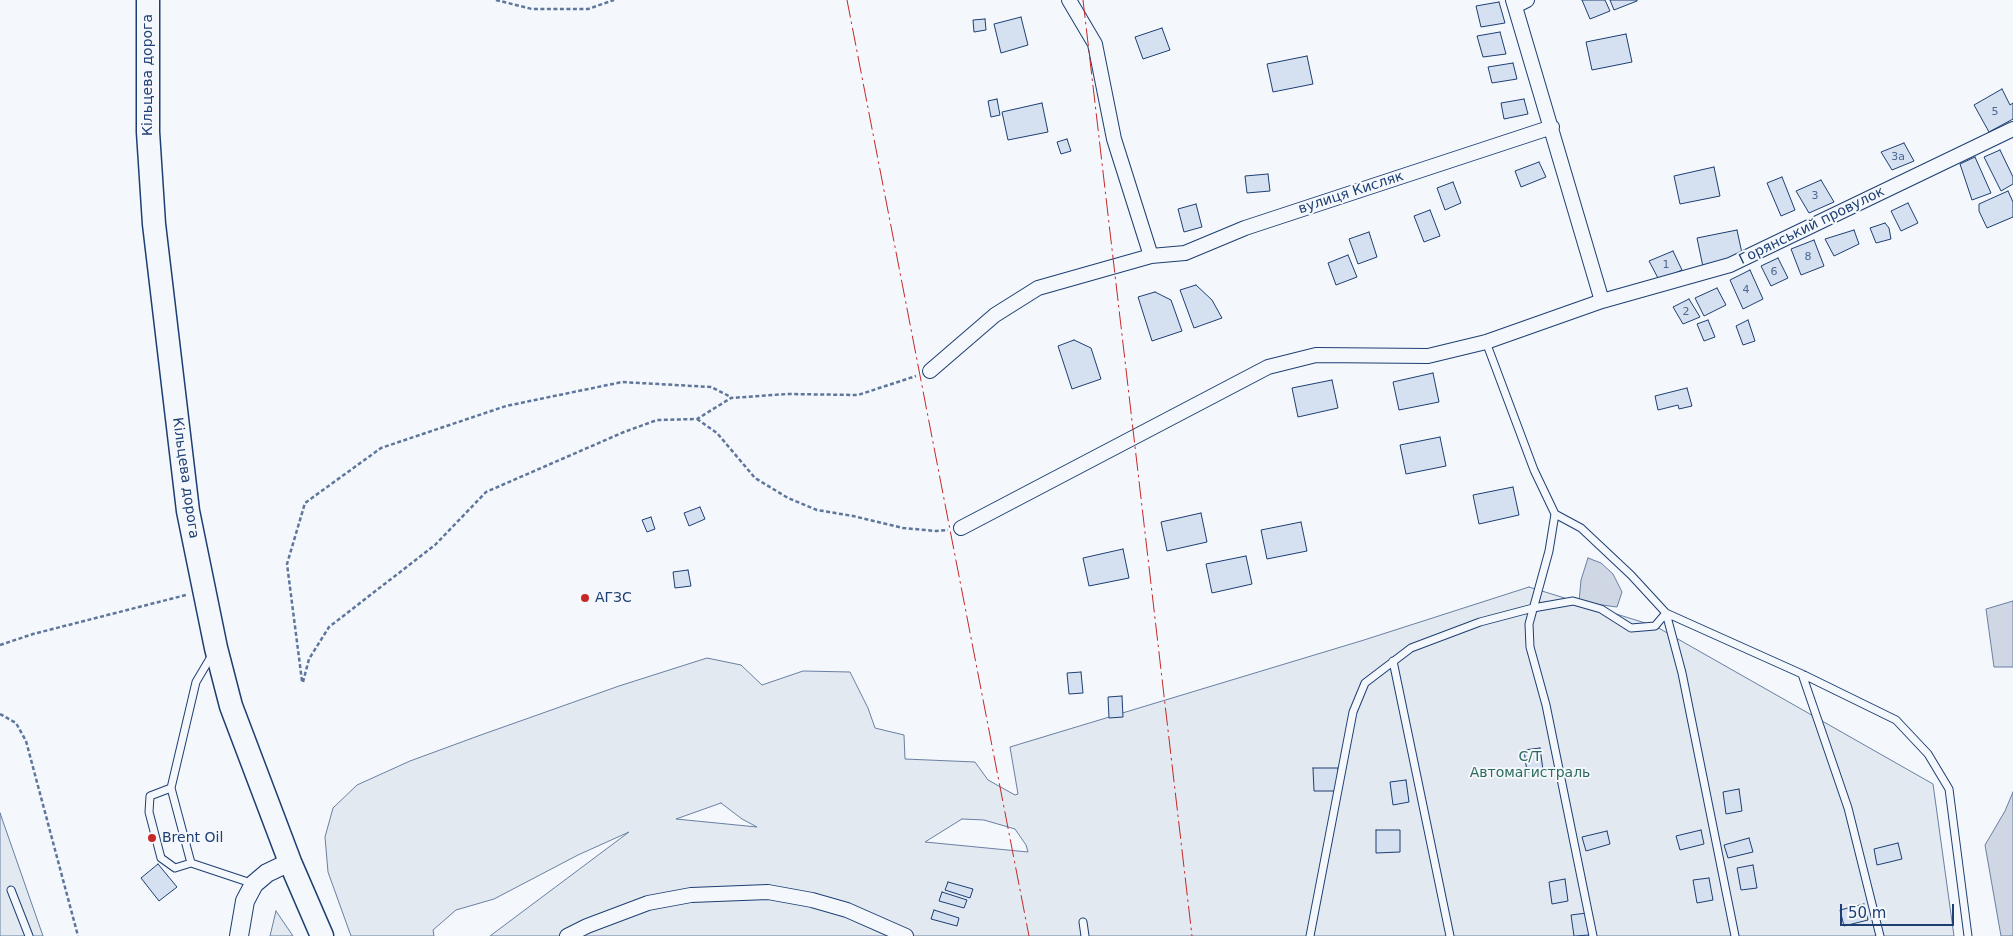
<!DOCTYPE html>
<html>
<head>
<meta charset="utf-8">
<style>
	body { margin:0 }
	#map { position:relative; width:2013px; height:936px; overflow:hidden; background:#f4f7fb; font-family:"DejaVu Sans",sans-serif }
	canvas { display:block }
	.scale { position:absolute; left:1840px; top:904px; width:114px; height:22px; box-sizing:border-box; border:2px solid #1d3f73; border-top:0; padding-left:6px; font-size:15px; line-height:18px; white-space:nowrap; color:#1d3f73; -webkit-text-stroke:4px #f4f7fb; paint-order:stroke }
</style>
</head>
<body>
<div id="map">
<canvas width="2013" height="936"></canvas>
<div class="scale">50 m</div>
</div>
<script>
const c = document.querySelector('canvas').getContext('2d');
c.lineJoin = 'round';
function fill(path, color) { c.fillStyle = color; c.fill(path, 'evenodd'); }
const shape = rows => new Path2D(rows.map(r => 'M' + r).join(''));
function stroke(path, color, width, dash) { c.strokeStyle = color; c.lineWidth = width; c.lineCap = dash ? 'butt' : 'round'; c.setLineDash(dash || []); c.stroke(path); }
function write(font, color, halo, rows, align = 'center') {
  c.font = font + ' "DejaVu Sans",sans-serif'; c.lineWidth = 4; c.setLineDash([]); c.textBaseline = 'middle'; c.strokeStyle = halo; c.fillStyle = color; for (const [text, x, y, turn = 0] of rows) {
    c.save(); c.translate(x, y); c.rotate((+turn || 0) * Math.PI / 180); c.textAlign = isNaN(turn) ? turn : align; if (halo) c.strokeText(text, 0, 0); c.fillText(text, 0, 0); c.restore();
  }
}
const green = shape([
	[1529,587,1655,626,1933,784,1954,936,490,936,629,832,578,855,494,899,456,910,433,930,434,936,351,936,328,872,325,837,333,808,357,785,410,761,478,736,619,686,707,658,741,665,762,685,803,671,850,672,868,708,875,728,904,735,905,759,975,762,988,780,1015,795,1018,794,1010,747,1364,640,1529,587],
	[721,803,742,819,757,827,676,819,721,803],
	[962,819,984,820,1015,829,1026,845,1028,852,925,842,962,819],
	[0,813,43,936,0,936,0,813],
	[276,911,293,936,270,936,276,911]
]);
const water = shape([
	[1588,558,1601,563,1613,574,1622,592,1617,607,1579,602,1581,580,1588,558],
	[2013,601,2013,667,1994,667,1986,609,2013,601],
	[2013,792,2013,936,2001,936,1985,845,2005,811,2013,792]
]);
const building = shape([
	[1582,0,1605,0,1610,11,1590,19,1582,0],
	[1610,0,1637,0,1637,1,1614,10,1610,0],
	[1499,2,1505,23,1481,27,1476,6,1499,2],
	[1021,17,1028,45,1001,53,994,24,1021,17],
	[985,19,986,30,974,32,973,20,985,19],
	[1162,28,1170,50,1143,59,1135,37,1162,28],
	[1500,32,1506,54,1483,57,1477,36,1500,32],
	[1626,34,1632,62,1592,70,1586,42,1626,34],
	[1307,56,1313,84,1273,92,1267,64,1307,56],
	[1513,63,1517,79,1492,83,1488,67,1513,63],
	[2002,89,2010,105,2013,103,2013,119,1989,132,1974,105,2002,89],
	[997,99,1000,115,991,117,988,101,997,99],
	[1524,99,1528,114,1504,119,1501,103,1524,99],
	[1042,103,1048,132,1008,140,1002,112,1042,103],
	[1067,139,1071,151,1061,154,1057,142,1067,139],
	[1904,143,1914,161,1892,170,1881,152,1904,143],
	[2000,150,2013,177,2013,184,2001,191,1984,157,2000,150],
	[1975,157,1991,193,1972,200,1960,164,1975,157],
	[1539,162,1546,177,1521,187,1515,171,1539,162],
	[1714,167,1720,196,1680,204,1674,176,1714,167],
	[1268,174,1270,191,1247,193,1245,176,1268,174],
	[1782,177,1795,210,1781,216,1767,183,1782,177],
	[1821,180,1834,202,1809,213,1796,191,1821,180],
	[1453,182,1461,203,1445,210,1437,188,1453,182],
	[2008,191,2013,202,2013,217,1987,228,1979,211,1979,204,2008,191],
	[1908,203,1918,223,1901,231,1891,211,1908,203],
	[1196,204,1202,227,1184,232,1178,209,1196,204],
	[1430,210,1440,236,1424,242,1414,216,1430,210],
	[1885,223,1889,228,1891,239,1876,243,1870,228,1885,223],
	[1737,230,1743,258,1703,267,1697,238,1737,230],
	[1854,230,1859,244,1834,256,1825,239,1854,230],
	[1369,232,1377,257,1358,264,1349,239,1369,232],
	[1814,240,1824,266,1801,275,1791,249,1814,240],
	[1673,251,1682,270,1659,280,1649,261,1673,251],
	[1348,255,1357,277,1336,285,1328,263,1348,255],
	[1778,258,1788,278,1771,286,1761,266,1778,258],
	[1750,270,1763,299,1743,309,1730,280,1750,270],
	[1196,285,1212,300,1222,318,1194,328,1180,290,1196,285],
	[1717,288,1726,305,1704,316,1695,298,1717,288],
	[1155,292,1171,300,1182,331,1152,341,1138,297,1155,292],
	[1689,299,1700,317,1683,324,1673,307,1689,299],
	[1708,320,1715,337,1704,341,1697,324,1708,320],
	[1748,320,1755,341,1743,345,1736,326,1748,320],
	[1074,340,1091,348,1101,379,1072,389,1058,346,1074,340],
	[1433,373,1439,402,1399,410,1393,382,1433,373],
	[1332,380,1338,408,1298,417,1292,388,1332,380],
	[1687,388,1692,406,1679,409,1678,405,1658,410,1655,396,1687,388],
	[1440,437,1446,466,1406,474,1400,445,1440,437],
	[1513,487,1519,515,1479,524,1473,495,1513,487],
	[700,507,705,519,689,526,684,513,700,507],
	[1201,513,1207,542,1167,551,1161,522,1201,513],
	[651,517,655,529,647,532,642,520,651,517],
	[1301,522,1307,551,1267,559,1261,530,1301,522],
	[1123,549,1129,578,1089,586,1083,558,1123,549],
	[1246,556,1252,584,1212,593,1206,564,1246,556],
	[688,570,691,586,675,588,673,572,688,570],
	[1081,672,1083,693,1069,694,1067,673,1081,672],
	[1122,696,1123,717,1109,718,1108,697,1122,696],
	[1540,748,1543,770,1527,772,1524,750,1540,748],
	[1313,768,1338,768,1338,791,1314,791,1313,768],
	[1406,780,1409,802,1393,805,1390,782,1406,780],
	[1739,789,1742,811,1726,814,1723,792,1739,789],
	[1376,830,1400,830,1400,852,1376,853,1376,830],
	[1701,830,1704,844,1680,850,1676,836,1701,830],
	[1607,831,1610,844,1586,851,1582,837,1607,831],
	[1749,838,1753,852,1728,858,1724,845,1749,838],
	[1898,843,1902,859,1877,865,1874,849,1898,843],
	[158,864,177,887,159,901,141,878,158,864],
	[1753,865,1757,888,1741,890,1737,868,1753,865],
	[1709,878,1713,900,1697,903,1693,880,1709,878],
	[1565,879,1568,901,1552,904,1549,882,1565,879],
	[948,882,973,889,970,898,945,890,948,882],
	[942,892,967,900,964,908,939,901,942,892],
	[1864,904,1868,920,1844,926,1840,910,1864,904],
	[934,910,959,918,957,926,931,919,934,910],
	[1587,913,1590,935,1574,936,1571,915,1587,913]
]);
const path = shape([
	[496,0,532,9,588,9,614,0],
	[697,419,717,433,755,478,788,498,817,510,853,516,903,528,936,531,948,530],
	[0,645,33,634,186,595],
	[302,681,287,564,305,503,381,448,506,406,622,382,711,387,731,397],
	[303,682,309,659,329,627,435,545,486,492,624,432,657,420,697,419,731,398,787,394,858,395,916,376],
	[0,714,16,723,26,741,78,936]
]);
const service = shape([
	[1486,342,1534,470,1555,514,1581,528,1631,575,1666,613,1802,674,1896,720,1928,754,1949,789,1968,936],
	[1555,514,1549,551,1529,624,1530,647,1546,705,1593,936],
	[212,655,196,682,171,788,191,863,254,884],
	[1393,661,1450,936],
	[1802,674,1848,808,1880,936],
	[171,788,150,796,149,812,161,858,175,868,191,863],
	[11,890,29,936],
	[1083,922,1085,936],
	[1310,936,1353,712,1365,683,1411,648,1480,622,1533,608,1573,601,1601,609,1631,628,1655,626,1666,613,1682,673,1735,936]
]);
const minor = shape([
	[1069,0,1095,44,1114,139,1151,256],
	[1513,0,1602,301],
	[1515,6,1527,0],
	[930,371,995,315,1038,288,1151,256,1185,253,1245,228,1552,127],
	[961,528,1268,367,1316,355,1428,356,1486,342,1602,301,1730,265,2013,129],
	[567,936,587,926,648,903,691,895,768,892,812,900,847,910,906,936]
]);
const tertiary = shape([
	[239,936,245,901,254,884,267,873,290,862]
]);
const trunk = shape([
	[148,0,148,132,154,224,188,511,216,648,231,706,290,862,322,936]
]);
const power = shape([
	[847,0,1029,936],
	[1083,0,1192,936]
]);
const markers = [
	[585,598,5,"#c62828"],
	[152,838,5,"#c62828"]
];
const numberNames = [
	["5",1995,112],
	["3а",1898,157],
	["3",1815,196],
	["8",1808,257],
	["1",1666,265],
	["6",1774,272],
	["4",1746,290],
	["2",1686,312]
];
const streetNames = [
	["Кільцева дорога",148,75,-90],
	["вулиця Кисляк",1351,193,-18],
	["Горянський провулок",1812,226,-26],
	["Кільцева дорога",185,478,82]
];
const poiNames = [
	["АГЗС",595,598],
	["Brent Oil",162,838]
];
const parkNames = [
	["С/Т",1530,757],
	["Автомагистраль",1530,773]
];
fill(green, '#e3e9f0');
stroke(green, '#687fa3', 1);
fill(water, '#cfd7e4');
stroke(water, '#687fa3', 1);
fill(building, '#d5e0f0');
stroke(building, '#1d3f73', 1);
stroke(service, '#1d3f73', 9);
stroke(minor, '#1d3f73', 16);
stroke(tertiary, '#1d3f73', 20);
stroke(trunk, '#1d3f73', 25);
stroke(path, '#5e769c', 2.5, [4, 2.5]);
stroke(service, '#f4f7fb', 7);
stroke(minor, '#f4f7fb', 14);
stroke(tertiary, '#f4f7fb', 18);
stroke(trunk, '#f4f7fb', 22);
stroke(power, '#c62828', 1, [18, 4, 2.5, 4]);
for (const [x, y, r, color] of markers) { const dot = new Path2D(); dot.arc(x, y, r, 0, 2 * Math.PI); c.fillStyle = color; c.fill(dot); stroke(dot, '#f4f7fb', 2); }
write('11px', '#4b6792', null, numberNames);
write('14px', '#1d3f73', '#f4f7fb', streetNames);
write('14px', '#1d3f73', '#f4f7fb', poiNames, 'left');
write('14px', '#2c6c60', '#f4f7fb', parkNames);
</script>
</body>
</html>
